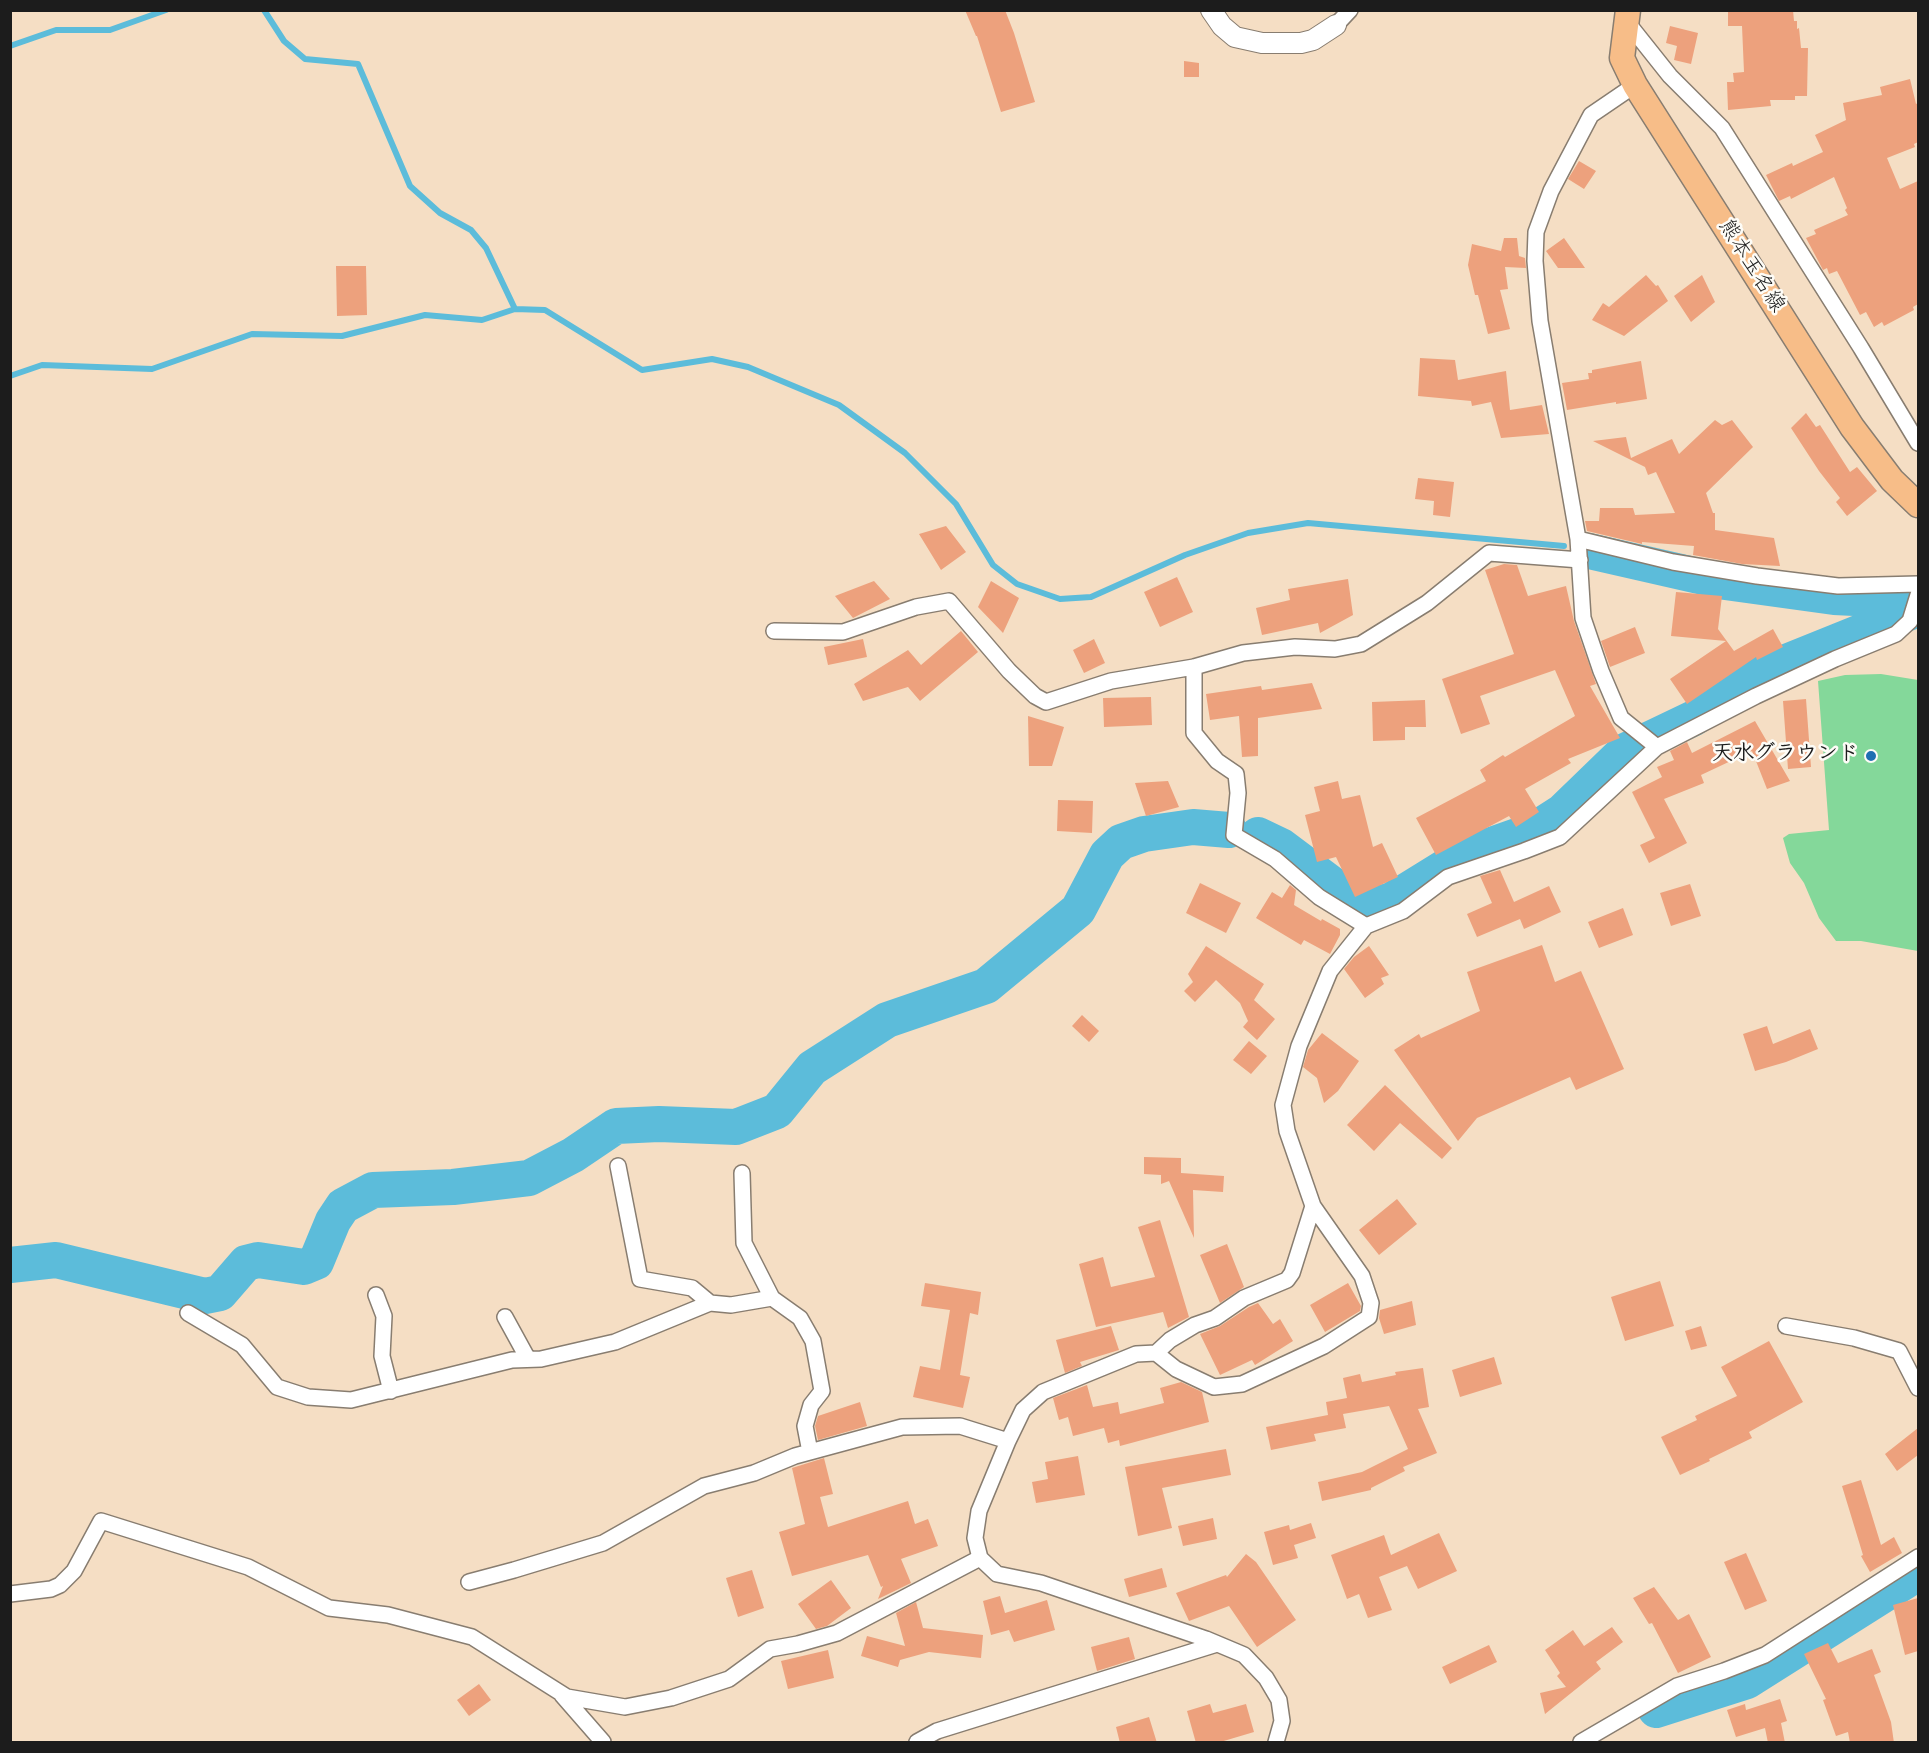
<!DOCTYPE html>
<html>
<head>
<meta charset="utf-8">
<style>
	body { margin:0 }
	#map { position:relative; width:1929px; height:1753px; overflow:hidden; background:#f5dec4; font-family:"Indie Flower",sans-serif }
	canvas { display:block }
	.frame { position:absolute; inset:0; border:12px solid #1c1c1c; pointer-events:none }
</style>
</head>
<body>
<div id="map">
<canvas width="1929" height="1753"></canvas>
<div class="frame"></div>
</div>
<script>
const c = document.querySelector('canvas').getContext('2d');
c.lineJoin = 'round';
function fill(path, color) { c.fillStyle = color; c.fill(path, 'evenodd'); }
const shape = rows => new Path2D(rows.map(r => 'M' + r).join(''));
function stroke(path, color, width, dash) { c.strokeStyle = color; c.lineWidth = width; c.lineCap = dash ? 'butt' : 'round'; c.setLineDash(dash || []); c.stroke(path); }
function write(font, color, halo, rows, align = 'center') {
  c.font = font + ' "Indie Flower","Klee One",sans-serif'; c.lineWidth = 5; c.setLineDash([]); c.textBaseline = 'middle'; c.strokeStyle = halo; c.fillStyle = color; for (const [text, x, y, turn = 0] of rows) {
    c.save(); c.translate(x, y); c.rotate((+turn || 0) * Math.PI / 180); c.textAlign = isNaN(turn) ? turn : align; if (halo) c.strokeText(text, 0, 0); c.fillText(text, 0, 0); c.restore();
  }
}
const green = shape([
	[1881,674,1918,680,1918,951,1861,941,1836,941,1819,918,1804,883,1790,863,1783,838,1789,834,1829,830,1818,681,1845,675]
]);
const stream = shape([
	[264,10,284,41,305,59,358,64,410,186,440,213,471,230,486,248,515,309],
	[10,46,56,30,110,30,166,10],
	[10,376,42,365,152,369,252,334,342,336,425,315,482,320,515,309,545,310,642,370,712,359,748,367,839,405,905,453,956,504,993,565,1017,584,1060,599,1091,597,1185,555,1248,533,1308,523,1564,546]
]);
const river = shape([
	[1589,551,1725,582,1834,597,1918,601],
	[1258,835,1281,846,1349,897,1370,905,1390,901,1466,854,1534,830,1562,812,1625,751,1694,718,1769,669,1918,609],
	[10,1265,56,1260,205,1296,220,1293,246,1263,258,1260,304,1267,316,1262,333,1221,343,1206,373,1190,453,1187,529,1178,573,1155,616,1126,659,1124,736,1127,777,1111,812,1068,887,1020,986,986,1078,910,1107,855,1121,842,1144,834,1193,827,1229,830],
	[1656,1710,1747,1681,1918,1573]
]);
const building = shape([
	[965,10,1005,10,1014,33,1035,102,1001,112,977,36,976,36],
	[1728,10,1793,10,1794,21,1797,21,1797,29,1799,28,1801,48,1808,48,1807,96,1795,96,1795,100,1770,100,1771,106,1728,110,1727,82,1734,82,1733,73,1744,72,1742,26,1728,26],
	[1670,26,1698,33,1691,64,1674,60,1677,46,1666,43],
	[1184,61,1199,63,1199,77,1184,77],
	[1910,79,1916,104,1918,103,1918,142,1914,144,1915,147,1887,158,1900,189,1918,181,1918,304,1913,307,1914,310,1884,326,1882,322,1874,327,1866,312,1860,315,1837,271,1829,274,1827,268,1823,270,1806,238,1816,234,1814,230,1848,215,1845,210,1847,208,1834,177,1791,199,1790,196,1779,201,1766,175,1792,163,1793,166,1823,152,1815,135,1846,120,1843,103,1882,95,1880,87],
	[1579,161,1596,171,1584,189,1568,179],
	[1504,238,1517,238,1519,256,1525,258,1526,268,1505,267,1508,289,1500,290,1510,329,1488,334,1478,295,1475,295,1468,265,1472,244,1501,251],
	[1564,238,1585,268,1558,268,1546,251],
	[336,266,366,266,367,315,337,316],
	[1646,275,1656,286,1658,285,1668,301,1624,336,1592,320,1603,303,1609,307],
	[1702,275,1715,302,1691,322,1674,296],
	[1420,358,1455,360,1458,380,1506,371,1510,410,1542,405,1549,434,1501,438,1491,402,1472,406,1471,401,1418,396],
	[1641,361,1647,399,1616,404,1616,402,1567,410,1562,383,1589,379,1588,373,1592,373,1592,370],
	[1806,413,1816,427,1820,425,1850,472,1857,467,1877,491,1847,516,1836,502,1840,498,1819,471,1791,428],
	[1715,420,1722,425,1732,420,1753,447,1706,493,1713,513,1715,513,1715,530,1774,538,1780,566,1742,564,1693,555,1694,546,1642,542,1642,544,1587,531,1585,521,1599,521,1600,508,1633,508,1635,515,1675,513,1656,472,1648,475,1645,467,1593,441,1626,437,1631,458,1672,439,1679,454],
	[1418,478,1454,482,1450,517,1433,515,1434,501,1415,499],
	[946,526,966,552,941,570,919,534],
	[1504,564,1517,565,1528,596,1566,586,1574,621,1596,684,1590,686,1620,738,1568,759,1571,763,1525,789,1539,812,1516,827,1509,816,1436,855,1416,818,1486,781,1480,770,1503,755,1505,757,1575,716,1555,670,1480,696,1490,724,1461,734,1442,679,1514,654,1485,570],
	[1177,577,1193,612,1160,627,1144,592],
	[1348,579,1353,615,1320,633,1318,623,1262,635,1256,608,1290,600,1288,589],
	[874,581,890,599,853,618,835,596],
	[991,581,1019,598,1003,633,978,607],
	[1676,592,1722,596,1718,629,1734,651,1773,629,1783,647,1757,660,1756,657,1687,704,1670,679,1726,641,1671,636],
	[1635,627,1645,653,1610,667,1601,641],
	[961,631,978,652,920,701,908,687,863,701,854,684,908,650,921,665],
	[863,639,867,657,828,665,824,647],
	[1094,639,1105,663,1084,673,1073,650],
	[1312,683,1322,709,1258,718,1258,756,1242,757,1239,716,1210,720,1206,694,1261,686,1262,690],
	[1151,697,1152,725,1104,727,1103,698],
	[1806,699,1811,767,1788,769,1783,701],
	[1425,700,1426,727,1405,727,1405,740,1373,741,1372,702],
	[1028,716,1064,727,1052,766,1029,766],
	[1755,721,1790,781,1767,789,1752,751,1701,775,1704,783,1664,799,1687,843,1649,863,1640,845,1655,838,1632,792,1662,777,1657,767,1674,760,1670,751,1687,742,1692,753],
	[1168,781,1179,807,1146,816,1135,783],
	[1338,781,1342,799,1360,795,1373,847,1382,843,1398,877,1355,897,1336,857,1317,862,1305,815,1320,811,1314,787],
	[1058,800,1093,801,1092,833,1057,831],
	[1500,870,1514,902,1549,886,1561,912,1524,929,1520,919,1477,937,1467,914,1492,903,1480,876],
	[1200,883,1241,903,1226,933,1186,913],
	[1690,884,1701,916,1671,926,1660,893],
	[1290,885,1296,890,1294,905,1321,921,1322,919,1340,929,1340,935,1330,954,1304,940,1301,945,1256,918,1272,892,1282,898],
	[1623,908,1633,935,1599,948,1588,922],
	[1542,945,1555,982,1581,971,1624,1069,1576,1090,1570,1077,1477,1118,1458,1141,1394,1050,1419,1034,1421,1038,1480,1011,1467,972],
	[1206,946,1264,984,1254,1000,1275,1019,1257,1040,1243,1027,1248,1021,1240,1003,1216,980,1195,1002,1184,991,1193,982,1188,974],
	[1369,946,1389,975,1381,978,1384,984,1365,998,1344,969,1354,957],
	[1082,1015,1099,1031,1089,1042,1072,1026],
	[1767,1026,1773,1044,1810,1029,1818,1049,1786,1062,1755,1071,1743,1034],
	[1322,1033,1359,1061,1338,1091,1324,1103,1317,1078,1303,1067,1308,1050],
	[1249,1041,1267,1056,1251,1074,1233,1060],
	[1385,1085,1452,1148,1442,1159,1400,1123,1374,1151,1347,1125],
	[1144,1157,1181,1158,1181,1173,1224,1176,1223,1192,1193,1190,1194,1238,1169,1181,1161,1184,1161,1175,1144,1174],
	[1397,1199,1417,1224,1379,1255,1359,1230],
	[1160,1220,1189,1317,1168,1328,1163,1312,1096,1327,1079,1264,1103,1257,1111,1287,1155,1277,1138,1227],
	[1227,1244,1244,1287,1220,1303,1200,1255],
	[1660,1281,1674,1326,1625,1341,1611,1297],
	[925,1283,981,1292,978,1315,970,1313,960,1375,970,1377,963,1408,913,1397,920,1366,940,1370,950,1310,921,1306],
	[1348,1283,1361,1306,1360,1311,1325,1332,1310,1305],
	[1412,1301,1416,1325,1384,1334,1379,1318,1380,1310],
	[1258,1303,1273,1324,1280,1319,1293,1341,1255,1365,1252,1360,1220,1375,1200,1334,1220,1326,1249,1307],
	[1111,1326,1119,1350,1080,1362,1082,1366,1065,1373,1056,1340],
	[1701,1326,1707,1346,1691,1350,1685,1331],
	[1769,1341,1803,1402,1749,1432,1752,1438,1709,1459,1710,1461,1680,1475,1661,1437,1697,1420,1695,1416,1737,1396,1721,1367],
	[1494,1357,1502,1384,1460,1397,1452,1370],
	[1423,1368,1429,1407,1418,1409,1437,1453,1403,1467,1405,1471,1371,1488,1371,1490,1322,1501,1318,1482,1362,1472,1408,1449,1389,1406,1343,1414,1346,1428,1314,1434,1316,1441,1271,1450,1266,1427,1328,1415,1326,1402,1347,1398,1343,1378,1360,1374,1362,1382,1396,1375,1395,1372],
	[1181,1382,1202,1392,1209,1422,1120,1446,1119,1440,1108,1443,1104,1428,1073,1436,1068,1417,1059,1420,1053,1398,1087,1385,1093,1407,1118,1402,1120,1414,1164,1403,1160,1388],
	[860,1402,867,1426,818,1440,815,1426,818,1416],
	[1918,1428,1918,1455,1897,1471,1885,1454],
	[1226,1449,1231,1475,1162,1488,1172,1528,1138,1536,1125,1467],
	[1078,1456,1085,1495,1036,1503,1032,1482,1048,1479,1045,1462],
	[824,1458,833,1494,820,1497,828,1527,908,1501,915,1524,928,1519,938,1546,901,1559,911,1583,878,1599,883,1586,881,1587,868,1555,792,1576,779,1532,805,1524,792,1468],
	[1861,1480,1881,1545,1894,1537,1902,1553,1870,1572,1861,1556,1863,1555,1842,1486],
	[1213,1518,1217,1539,1183,1546,1178,1526],
	[1311,1523,1316,1538,1294,1545,1298,1558,1273,1565,1264,1532,1289,1525,1290,1530],
	[1439,1533,1457,1571,1418,1589,1407,1566,1379,1577,1392,1610,1368,1618,1359,1594,1347,1599,1331,1555,1384,1535,1391,1555],
	[1746,1553,1767,1601,1745,1610,1724,1562],
	[1246,1554,1256,1562,1296,1620,1257,1647,1229,1606,1189,1621,1176,1593,1226,1575,1227,1577],
	[1162,1568,1167,1587,1129,1597,1124,1579],
	[752,1570,764,1608,738,1617,726,1578],
	[831,1580,851,1608,827,1626,816,1629,798,1604],
	[1654,1587,1678,1620,1689,1614,1711,1657,1678,1673,1652,1623,1649,1624,1633,1598],
	[1000,1596,1005,1613,1047,1600,1055,1630,1014,1642,1009,1630,991,1635,983,1601],
	[1918,1598,1918,1651,1905,1655,1893,1605],
	[916,1602,923,1628,983,1635,981,1658,929,1652,900,1660,898,1667,861,1656,867,1636,905,1646,896,1613],
	[1612,1627,1623,1642,1596,1662,1601,1669,1545,1714,1540,1693,1566,1687,1557,1676,1560,1673,1545,1650,1573,1630,1584,1646],
	[1129,1637,1135,1659,1097,1671,1091,1647],
	[1828,1643,1838,1663,1872,1649,1881,1672,1874,1675,1891,1722,1894,1743,1850,1743,1848,1732,1836,1736,1823,1700,1826,1699,1804,1654],
	[1489,1645,1497,1662,1450,1684,1442,1667],
	[828,1650,834,1678,788,1689,781,1661],
	[479,1684,491,1700,469,1716,457,1700],
	[1780,1699,1787,1721,1781,1723,1785,1743,1768,1743,1765,1728,1736,1737,1727,1710,1745,1704,1746,1710],
	[1210,1704,1213,1713,1246,1704,1254,1732,1217,1743,1196,1743,1187,1711],
	[1149,1717,1157,1743,1120,1743,1116,1727]
]);
const minor = shape([
	[1627,22,1670,76,1722,128,1861,348,1918,443],
	[1336,25,1350,10],
	[1635,85,1591,115,1551,191,1536,232,1535,261,1540,321,1578,539,1583,618,1601,671,1621,718,1657,747,1756,696,1835,659,1896,634,1910,621,1918,595],
	[1578,539,1673,562,1757,576,1838,586,1918,584],
	[774,631,843,632,916,607,949,601,1009,671,1035,696,1046,702,1111,681,1194,667,1243,653,1295,647,1335,649,1361,644,1427,603,1489,553,1580,560],
	[1194,667,1194,733,1217,761,1236,774,1238,793,1234,835,1275,859,1319,897,1366,926],
	[618,1166,640,1279,692,1288,710,1303,731,1305,772,1298],
	[742,1173,744,1243,772,1298,800,1318,813,1341,822,1391,811,1405,805,1426,810,1452],
	[376,1295,384,1316,382,1356,391,1391],
	[188,1313,242,1345,277,1387,308,1397,351,1400,512,1360,541,1359,615,1342,710,1303],
	[505,1317,528,1359],
	[1786,1326,1854,1338,1899,1351,1918,1388],
	[1156,1353,1170,1340,1195,1325,1215,1318,1244,1298,1287,1280,1292,1273,1313,1206],
	[469,1582,514,1570,603,1543,704,1486,754,1473,795,1456,902,1427,960,1426,1008,1441],
	[10,1594,51,1589,60,1585,74,1571,101,1521,248,1567,329,1608,388,1615,472,1637,567,1697,625,1707,671,1698,729,1679,770,1649,798,1644,837,1633,980,1558],
	[562,1695,603,1742],
	[917,1742,937,1731,1217,1644],
	[1276,1742,1282,1721,1279,1700,1266,1678,1244,1655,1206,1639,1041,1583,997,1574,980,1558,975,1538,979,1511,1008,1441,1023,1410,1043,1392,1136,1354,1156,1353,1176,1369,1214,1387,1242,1384,1324,1346,1369,1317,1371,1303,1362,1276,1313,1206,1287,1131,1283,1105,1299,1046,1330,971,1366,926,1403,911,1448,877,1524,851,1560,837,1657,747],
	[1581,1742,1677,1686,1724,1671,1765,1655,1918,1557]
]);
const tertiary = shape([
	[1211,10,1222,26,1235,37,1262,43,1301,43,1313,40,1336,25]
]);
const primary = shape([
	[1628,10,1622,58,1635,85,1852,427,1892,480,1918,505]
]);
const markers = [
	[1871,756,6,"#1f6fb2"]
];
const streetNames = [
	["熊本玉名線",1750,267,58]
];
const poiNames = [
	["天水グラウンド",1859,756]
];
fill(green, '#84d89a');
stroke(stream, '#5cbcda', 6);
stroke(river, '#5cbcda', 36);
fill(building, '#eda17d');
stroke(minor, '#887d70', 18);
stroke(tertiary, '#887d70', 22);
stroke(primary, '#887d70', 27);
stroke(minor, '#fff', 15);
stroke(tertiary, '#fff', 20);
stroke(primary, '#f7bd88', 24);
for (const [x, y, r, color] of markers) { const dot = new Path2D(); dot.arc(x, y, r, 0, 2 * Math.PI); c.fillStyle = color; c.fill(dot); stroke(dot, '#fdfcf7', 2); }
write('21px', '#1c1c1c', '#fdfcf7', streetNames);
write('bold 21px', '#1c1c1c', '#fdfcf7', poiNames, 'right');
</script>
</body>
</html>
